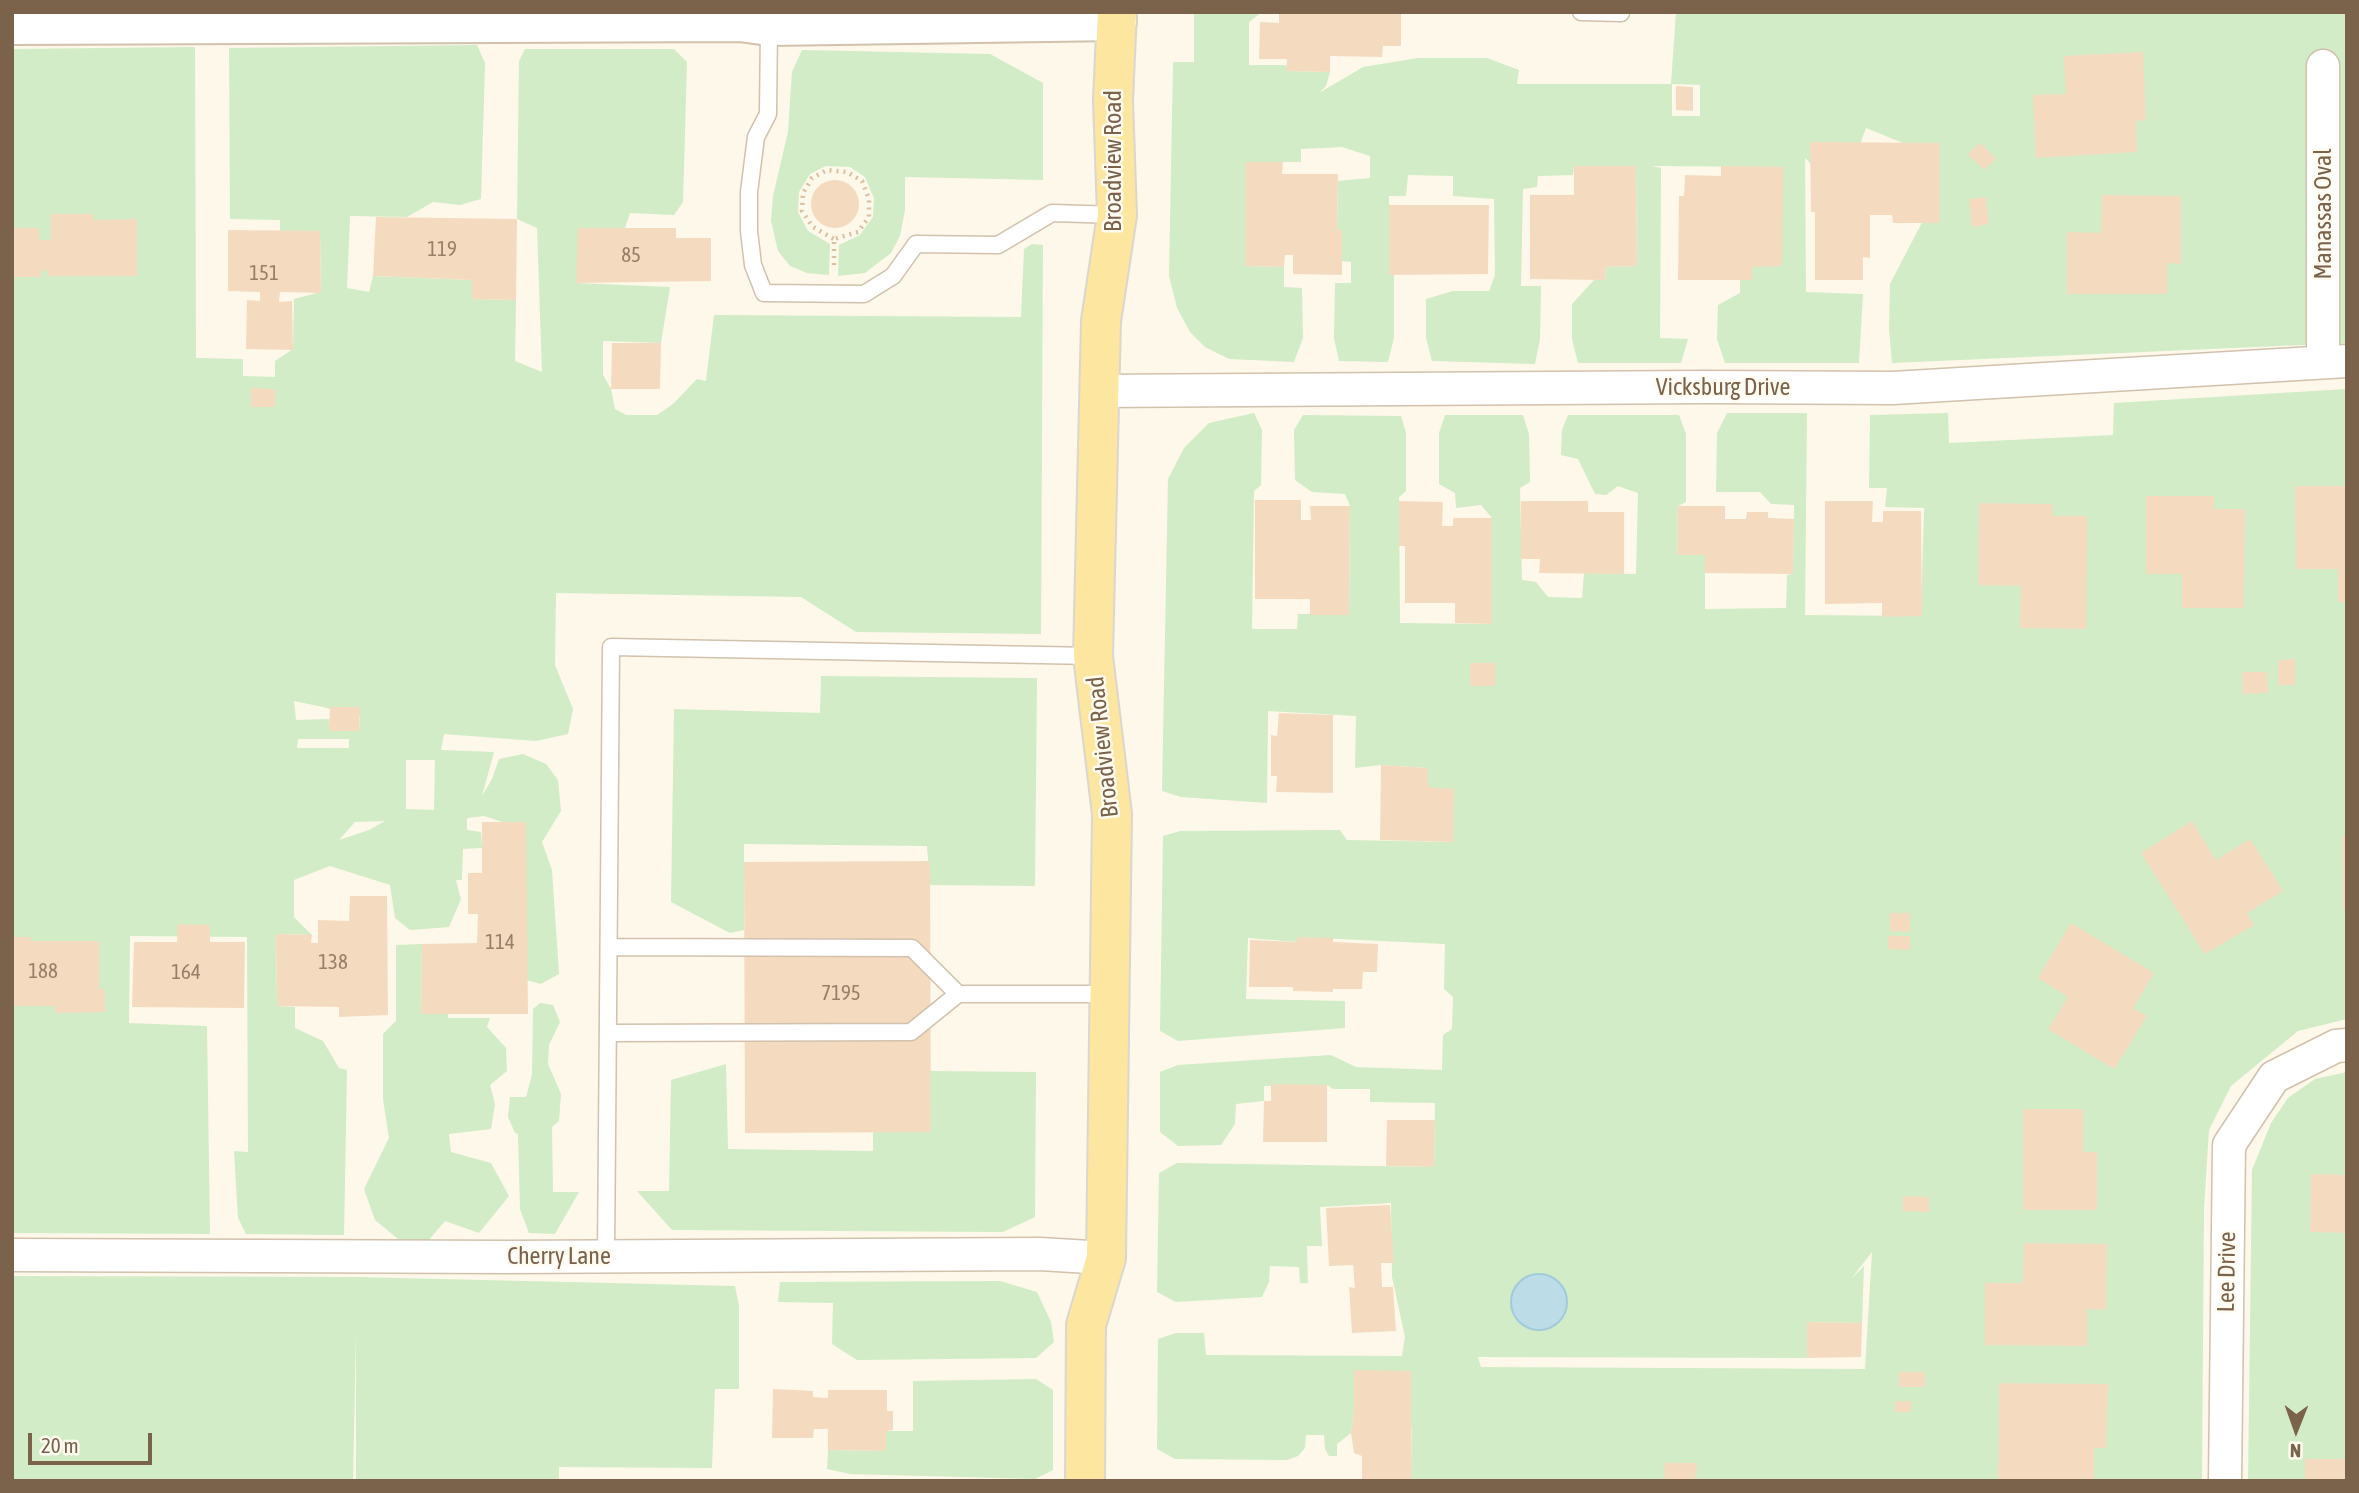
<!DOCTYPE html>
<html>
<head>
<meta charset="utf-8">
<style>
	body { margin:0 }
	#map { position:relative; width:2359px; height:1493px; overflow:hidden; background:#fdf8e9; font-family:"Asap Condensed",sans-serif }
	canvas { display:block }
	.frame { position:absolute; inset:0; border:14px solid #7a624b; pointer-events:none }
	.north { position:absolute; left:2261px; top:1395px; width:70px; height:70px; -webkit-text-stroke:5px #fffbf0; paint-order:stroke; rotate:181deg; font-size:19px; font-weight:700; line-height:28px; text-align:center; color:#7a624b }
	.north::after { content:''; display:block; margin:auto; width:24px; height:32px; background:#7a624b; clip-path:polygon(50% 0,100% 100%,50% 72%,0 100%) }
	.scale { position:absolute; left:28px; top:1433px; width:124px; height:32px; box-sizing:border-box; border:4px solid #7a624b; border-top:0; padding-left:9px; font-size:21px; line-height:24px; white-space:nowrap; color:#7a624b; -webkit-text-stroke:5px #fffbf0; paint-order:stroke }
</style>
</head>
<body>
<div id="map">
<canvas width="2359" height="1493"></canvas>
<div class="frame"></div>
<div class="north">N</div>
<div class="scale">20 m</div>
</div>
<script>
const c = document.querySelector('canvas').getContext('2d');
c.lineJoin = 'round';
function fill(path, color) { c.fillStyle = color; c.fill(path, 'evenodd'); }
const shape = rows => new Path2D(rows.map(r => 'M' + r).join(''));
function stroke(path, color, width, dash) { c.strokeStyle = color; c.lineWidth = width; c.lineCap = dash ? 'butt' : 'round'; c.setLineDash(dash || []); c.stroke(path); }
function write(font, color, halo, rows, align = 'center') {
  c.font = font + ' "Asap Condensed",sans-serif'; c.lineWidth = 5; c.setLineDash([]); c.textBaseline = 'middle'; c.strokeStyle = halo; c.fillStyle = color; for (const [text, x, y, turn = 0] of rows) {
    c.save(); c.translate(x, y); c.rotate((+turn || 0) * Math.PI / 180); c.textAlign = isNaN(turn) ? turn : align; if (halo) c.strokeText(text, 0, 0); c.fillText(text, 0, 0); c.restore();
  }
}
const green = shape([
	[1194,12,1262,12,1249,22,1249,65,1286,65,1287,71,1330,72,1326,86,1319,93,1363,67,1418,58,1487,58,1519,70,1517,84,1671,84,1676,12,2347,12,2347,343,1892,363,1889,329,1890,284,1930,207,1908,145,1866,128,1853,163,1820,173,1805,158,1806,292,1863,294,1859,363,1725,363,1717,339,1718,305,1740,293,1740,279,1752,267,1783,167,1652,166,1661,168,1660,338,1688,339,1681,363,1578,363,1572,339,1572,304,1594,280,1605,280,1606,267,1637,266,1636,167,1574,166,1573,175,1538,176,1537,187,1523,189,1521,286,1541,286,1540,339,1535,364,1432,361,1426,338,1426,299,1453,291,1489,291,1495,275,1494,199,1453,196,1453,176,1408,175,1406,196,1389,196,1389,274,1394,275,1394,338,1388,362,1339,361,1334,338,1335,283,1351,283,1351,262,1341,261,1337,230,1338,181,1370,178,1370,156,1342,147,1301,149,1301,162,1245,162,1245,266,1284,267,1284,287,1302,288,1303,338,1294,362,1229,359,1205,347,1190,332,1177,308,1169,276,1173,62,1194,62],
	[1672,84,1700,85,1700,116,1672,116],
	[477,45,485,63,481,199,460,205,433,202,407,217,350,216,347,288,369,292,373,276,472,280,472,299,516,300,515,361,542,372,537,228,517,219,519,61,525,49,674,49,687,62,683,202,674,215,630,213,625,228,577,283,670,287,661,343,603,341,603,375,611,389,615,409,626,415,657,415,673,404,697,379,706,381,714,315,1021,317,1024,249,1032,244,1043,245,1041,634,856,632,801,597,556,593,555,665,573,709,568,734,536,741,444,734,441,750,494,752,482,796,492,779,499,759,523,754,546,764,558,780,561,811,542,842,552,870,559,974,541,984,521,979,525,928,526,830,484,816,467,818,467,830,481,832,482,848,463,849,462,880,456,880,461,899,449,927,410,930,395,918,390,885,330,866,294,880,294,917,312,935,276,934,277,1006,295,1007,295,1028,323,1041,339,1068,347,1070,344,1235,246,1234,238,1218,234,1151,248,1152,247,937,130,936,129,1023,207,1026,210,1234,12,1233,12,49,195,47,196,358,243,359,243,376,275,377,275,361,293,349,294,299,321,292,320,232,280,231,280,220,230,219,229,48],
	[294,701,323,707,357,717,360,716,359,731,330,731,329,719,296,720],
	[349,739,349,748,297,748,298,739],
	[406,760,435,760,434,810,406,809],
	[385,821,369,830,339,840,355,822],
	[802,50,990,54,1043,83,1043,180,905,177,905,210,900,236,891,253,865,273,838,276,839,245,860,235,873,217,874,198,865,177,850,167,826,166,810,174,799,192,798,212,808,231,830,244,829,275,807,273,790,266,778,251,771,221,773,196,788,132,792,72],
	[2347,389,2347,1019,2298,1031,2231,1086,2209,1130,2204,1208,2202,1481,1412,1481,1412,1428,1398,1409,1401,1371,1354,1371,1354,1413,1351,1433,1337,1444,1337,1456,1329,1456,1325,1449,1324,1435,1306,1435,1305,1448,1298,1456,1287,1460,1175,1459,1157,1449,1158,1339,1176,1333,1204,1333,1206,1355,1402,1356,1405,1337,1392,1277,1391,1203,1320,1207,1322,1246,1307,1246,1308,1283,1300,1283,1299,1267,1270,1266,1269,1282,1262,1297,1176,1302,1157,1292,1159,1173,1177,1163,1434,1167,1435,1103,1370,1102,1370,1089,1333,1089,1327,1085,1264,1086,1264,1101,1236,1104,1235,1124,1221,1145,1178,1146,1160,1132,1160,1072,1178,1065,1331,1055,1356,1067,1442,1070,1443,1035,1452,1029,1453,997,1444,989,1445,944,1297,937,1297,942,1248,938,1246,999,1345,1001,1345,1028,1178,1041,1160,1031,1163,836,1180,831,1340,830,1347,840,1452,842,1428,787,1428,768,1381,765,1355,768,1356,716,1268,711,1267,803,1181,797,1162,791,1168,479,1184,448,1209,423,1254,413,1262,430,1261,485,1254,491,1252,629,1297,629,1298,614,1349,614,1350,506,1345,494,1312,492,1295,480,1294,430,1303,415,1401,416,1406,433,1406,491,1399,497,1400,623,1492,624,1492,518,1481,505,1456,508,1455,493,1439,484,1439,433,1445,415,1523,415,1529,434,1530,482,1520,488,1522,580,1536,582,1548,597,1582,598,1584,573,1636,574,1638,493,1618,486,1606,495,1595,494,1578,459,1561,455,1562,430,1568,415,1679,415,1686,434,1686,502,1678,506,1677,554,1705,555,1705,609,1786,608,1787,575,1793,574,1794,505,1771,504,1760,492,1716,492,1717,433,1727,413,1807,413,1805,615,1921,616,1924,508,1885,507,1887,488,1869,488,1870,415,1948,413,1949,443,2113,435,2114,403],
	[1872,1252,1865,1369,1481,1367,1478,1357,1807,1358,1807,1322,1862,1323,1864,1266,1851,1279],
	[821,676,1037,678,1035,886,930,885,927,846,744,844,744,930,730,933,671,902,674,709,820,713],
	[422,944,421,1014,448,1014,448,1018,490,1018,487,1027,506,1048,507,1071,490,1085,495,1104,491,1129,449,1134,451,1152,491,1163,509,1196,479,1233,445,1221,427,1242,398,1239,375,1220,364,1189,389,1138,383,1099,383,1034,396,1021,396,945],
	[540,1003,553,1005,560,1022,549,1045,548,1064,561,1094,559,1121,552,1127,553,1192,579,1192,555,1234,529,1233,520,1209,518,1134,515,1133,508,1117,510,1097,526,1097,532,1075,533,1009],
	[726,1064,728,1149,873,1151,873,1132,930,1132,930,1071,1036,1072,1035,1217,1003,1232,672,1230,637,1191,669,1191,671,1080],
	[2347,1072,2347,1481,2248,1481,2252,1170,2271,1123,2288,1098,2315,1079],
	[12,1276,356,1277,735,1286,739,1306,739,1389,715,1389,712,1468,559,1467,559,1481,356,1481,356,1331,353,1481,12,1481],
	[1000,1281,1037,1292,1051,1322,1054,1342,1036,1358,857,1360,832,1344,833,1303,778,1302,780,1282],
	[1036,1379,1053,1390,1053,1470,1035,1479,850,1474,827,1469,828,1450,886,1451,886,1431,913,1431,913,1381]
]);
const water = shape([
	'1511 1302a28 28 0 1 1 56 0a28 28 0 1 1-56 0Z'
]);
const building = shape([
	[1279,12,1401,14,1401,46,1383,46,1382,57,1330,56,1330,72,1286,71,1287,59,1259,59,1260,22,1279,23],
	[2143,52,2146,120,2136,121,2137,152,2036,158,2033,95,2066,94,2064,56],
	[1676,86,1693,87,1693,111,1676,110],
	[1810,142,1940,143,1940,223,1893,223,1892,215,1870,215,1870,258,1863,257,1863,280,1815,280,1815,212,1811,212],
	[1980,143,1996,159,1984,170,1968,154],
	[1245,162,1283,162,1282,174,1338,174,1337,230,1342,230,1342,275,1293,274,1293,255,1285,255,1284,267,1245,266],
	[1574,166,1636,166,1637,266,1606,267,1605,280,1530,279,1530,195,1574,195],
	[1721,166,1783,167,1782,266,1752,267,1752,280,1678,280,1679,196,1684,196,1685,175,1721,176],
	'811 204a24 24 0 1 1 48 0a24 24 0 1 1-48 0Z',
	[2102,195,2181,196,2181,264,2167,263,2167,294,2067,294,2067,232,2101,233],
	[1986,197,1989,224,1972,227,1969,199],
	[1389,205,1489,205,1488,274,1389,275],
	[51,214,93,214,93,220,137,219,137,276,48,276,48,271,41,270,41,277,12,277,12,228,39,228,39,240,51,240],
	[376,217,517,219,516,300,472,299,472,280,373,276],
	[578,228,676,228,676,238,711,238,711,281,576,283],
	[228,230,320,231,321,293,280,292,279,302,292,301,293,350,246,349,247,300,260,301,260,292,228,291],
	[612,343,661,343,660,389,611,389],
	[251,388,275,389,275,407,251,407],
	[2295,486,2347,486,2347,602,2338,602,2338,569,2296,569],
	[2146,496,2214,496,2214,509,2245,509,2244,608,2182,608,2182,574,2146,574],
	[1255,500,1301,500,1301,520,1311,520,1310,506,1350,506,1349,615,1310,615,1310,599,1255,599],
	[1399,501,1443,502,1442,526,1453,526,1453,518,1492,518,1492,624,1455,623,1455,603,1405,603,1405,546,1399,546],
	[1521,501,1588,501,1588,512,1624,512,1624,574,1539,573,1540,559,1521,559],
	[1825,501,1873,501,1872,522,1883,522,1883,511,1921,511,1922,616,1882,617,1882,603,1825,604],
	[1979,503,2053,504,2052,516,2087,516,2086,629,2020,628,2021,586,1978,585],
	[1678,506,1725,506,1725,519,1746,519,1747,512,1768,512,1768,518,1794,519,1793,574,1705,573,1705,555,1677,555],
	[2295,659,2295,685,2278,685,2278,660],
	[1470,663,1495,663,1495,686,1470,686],
	[2242,672,2267,672,2268,693,2243,694],
	[330,707,360,707,359,731,329,731],
	[1279,713,1333,715,1333,793,1276,792,1277,776,1271,776,1271,735,1277,736],
	[1381,765,1428,768,1428,787,1454,789,1453,842,1380,840],
	[2192,821,2216,860,2250,839,2283,891,2247,913,2254,925,2205,954,2141,853],
	[482,822,526,822,528,1014,421,1014,422,944,477,943,478,914,468,914,468,873,482,873],
	[2342,836,2347,836,2347,910,2343,910],
	[930,861,931,1132,745,1133,744,862],
	[350,896,387,896,388,1015,339,1017,339,1007,277,1006,276,934,312,935,311,943,318,943,318,920,349,921],
	[1890,913,1910,913,1910,932,1890,931],
	[2071,923,2154,973,2133,1008,2147,1016,2114,1069,2048,1029,2068,997,2038,978],
	[178,924,210,925,210,942,245,942,244,1008,132,1007,134,942,177,942],
	[1888,936,1910,936,1910,950,1888,949],
	[12,937,31,937,30,941,99,941,99,989,105,989,105,1012,55,1013,55,1006,12,1006],
	[1297,937,1333,938,1333,942,1378,944,1377,972,1363,972,1362,989,1333,989,1333,992,1293,991,1293,987,1249,987,1250,940,1297,942],
	[1271,1084,1327,1085,1327,1142,1263,1142,1264,1101,1271,1101],
	[2023,1109,2083,1109,2083,1152,2097,1152,2097,1210,2023,1210],
	[1387,1120,1435,1120,1434,1167,1386,1166],
	[2311,1174,2347,1175,2347,1233,2310,1232],
	[1903,1196,1929,1197,1929,1212,1902,1211],
	[1390,1205,1394,1263,1381,1263,1382,1287,1393,1287,1396,1331,1352,1333,1349,1287,1355,1288,1353,1265,1329,1266,1326,1208],
	[2024,1243,2107,1244,2106,1310,2087,1309,2087,1346,1985,1345,1985,1283,2023,1283],
	[1807,1322,1862,1323,1861,1357,1807,1358],
	[1354,1370,1411,1371,1412,1481,1362,1481,1362,1456,1354,1453,1351,1433,1354,1413],
	[1899,1372,1925,1372,1925,1387,1899,1387],
	[1999,1383,2108,1384,2106,1448,2094,1448,2094,1481,1998,1481],
	[773,1389,813,1391,813,1397,828,1398,828,1390,887,1390,887,1411,893,1411,893,1430,886,1431,886,1451,828,1450,828,1429,814,1429,813,1438,772,1438],
	[1895,1401,1911,1401,1911,1412,1895,1412],
	[2305,1459,2347,1459,2347,1481,2305,1481],
	[1665,1463,1697,1463,1695,1481,1664,1481]
]);
const path = shape([
	[834,265,834,239,858,232,869,217,869,199,862,181,847,172,827,170,812,178,803,193,802,211,813,227,834,239]
]);
const service = shape([
	[1581,12,1621,13],
	[769,26,768,114,756,137,749,192,749,231,753,265,764,293,864,294,893,276,916,244,998,245,1052,213,1117,215],
	[609,947,912,948,958,994],
	[608,1033,911,1032,958,994,1109,994],
	[606,1256,611,647,1093,656]
]);
const minor = shape([
	[2323,66,2323,361],
	[1098,391,1704,387,1893,388,2347,361],
	[12,1255,508,1257,1040,1254,1106,1258],
	[2225,1481,2229,1145,2274,1077,2336,1046,2347,1045]
]);
const tertiary = shape([
	[12,25,740,22,769,26,1117,21]
]);
const primary = shape([
	[1085,1481,1086,1325,1106,1258,1112,814,1093,656,1101,321,1117,215,1113,100,1117,12]
]);
const numberNames = [
	["119",442,249],
	["85",631,255],
	["151",264,273],
	["114",500,942],
	["138",333,962],
	["188",43,971],
	["164",186,972],
	["7195",841,993]
];
const streetNames = [
	["Broadview Road",1113,161,-90],
	["Manassas Oval",2323,214,-90],
	["Vicksburg Drive",1723,387],
	["Broadview Road",1103,747,-96],
	["Cherry Lane",559,1256],
	["Lee Drive",2227,1272,-89]
];
fill(green, '#d1ecc6');
fill(water, '#bcdce8');
stroke(water, '#a2cadb', 2);
fill(building, '#f4dbc0');
stroke(service, '#d1c1ad', 19);
stroke(minor, '#d1c1ad', 35);
stroke(tertiary, '#d1c1ad', 42);
stroke(primary, '#dcd6d0', 42);
stroke(path, '#dabfa2', 4.5, [2, 5]);
stroke(service, '#fff', 16);
stroke(minor, '#fff', 32);
stroke(tertiary, '#fff', 38);
stroke(primary, '#fde6a0', 38);
write('21px', '#988068', null, numberNames);
write('24px', '#7a624b', '#fffbf0', streetNames);
</script>
</body>
</html>
